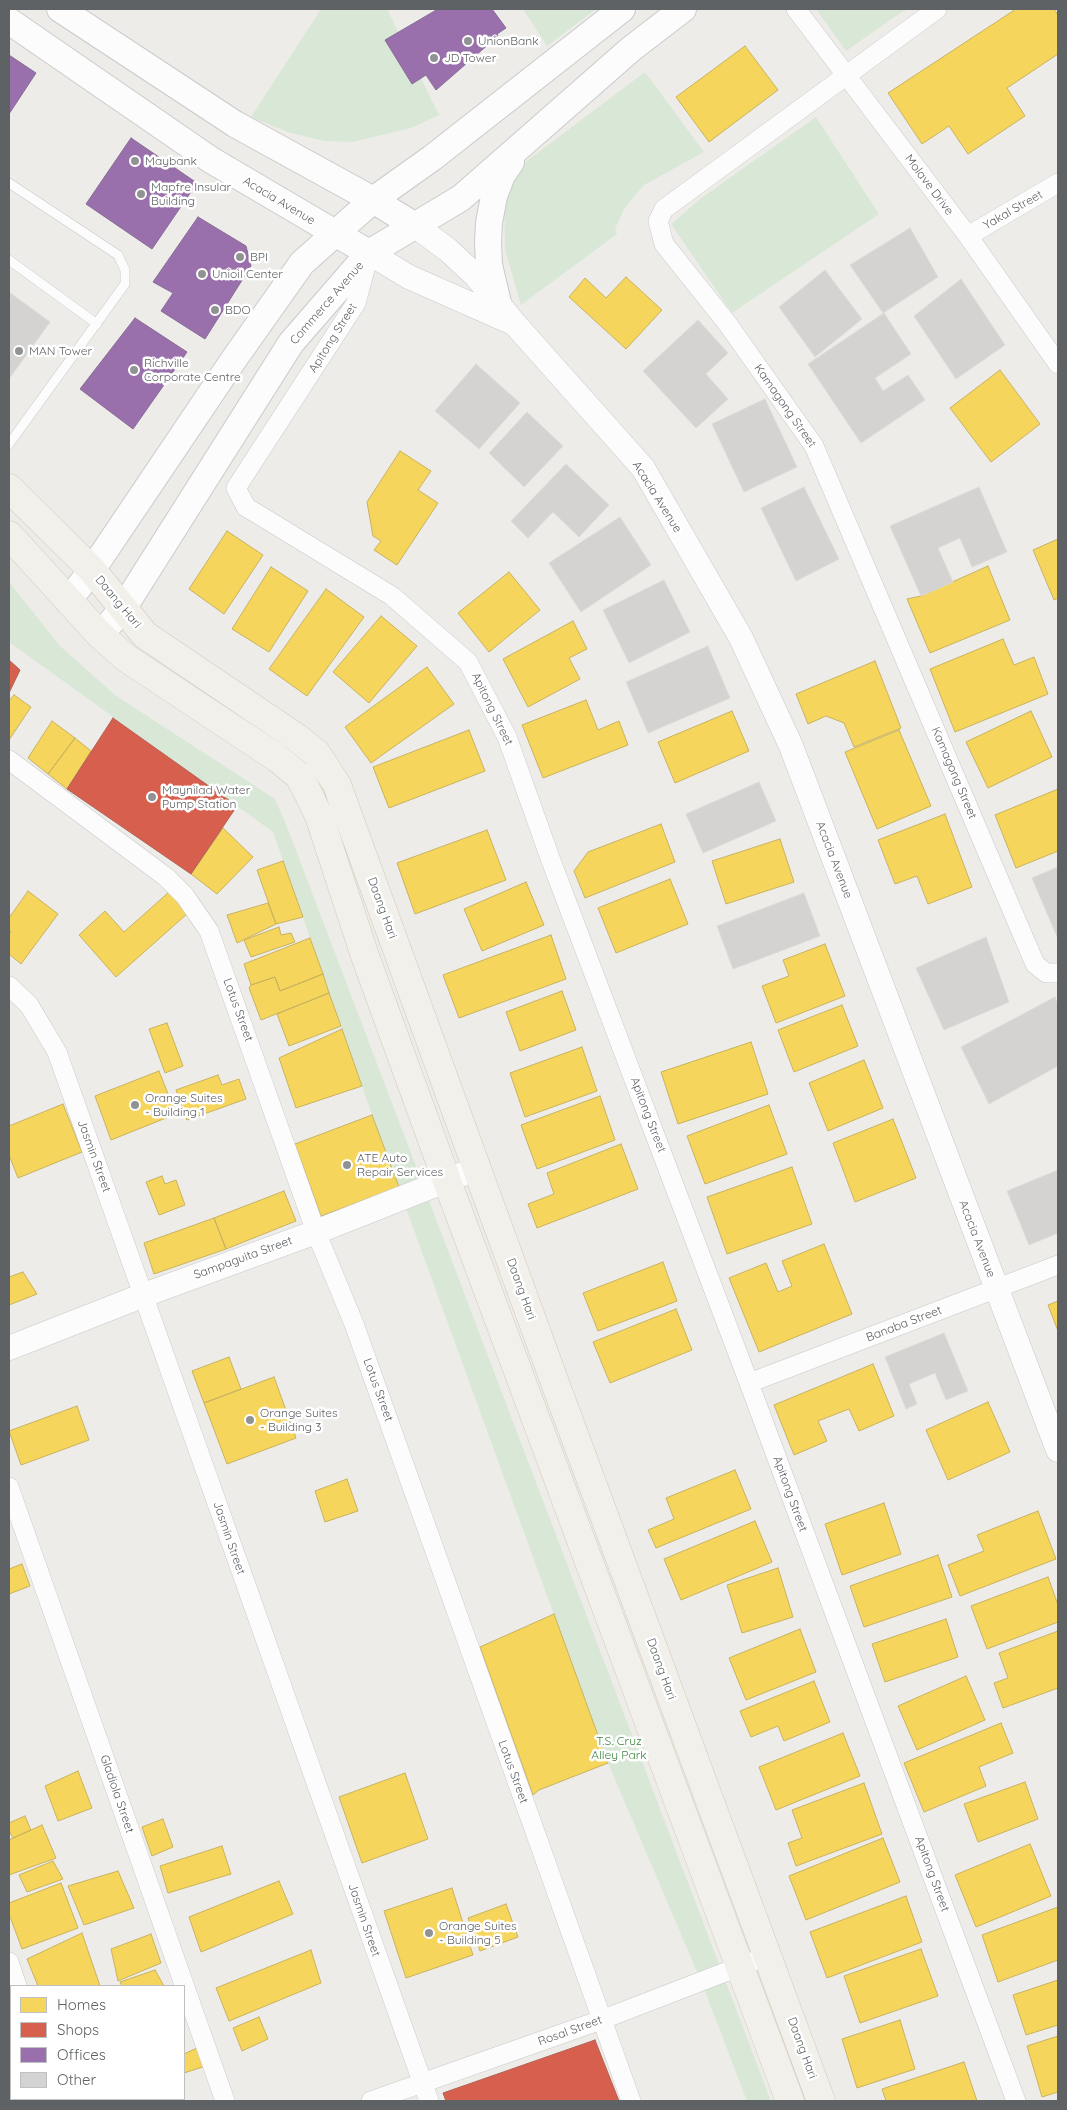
<!DOCTYPE html>
<html>
<head>
<meta charset="utf-8">
<style>
	body { margin:0 }
	#map { position:relative; width:1067px; height:2110px; overflow:hidden; background:#edece9; font-family:Quicksand,sans-serif }
	canvas { display:block }
	.frame { position:absolute; inset:0; border:10px solid #5e6265; pointer-events:none }
	.legend { position:absolute; left:10px; top:1985px; width:175px; height:115px; box-sizing:border-box; background:#fff; border:1px solid #bfc0c1; margin:0; padding:6px 9px; list-style:none; font-size:15px; color:#5e6265 }
	.legend li { display:flex; align-items:center; gap:10px; height:25px }
	.legend b { width:25px; border:1px solid #bfc0c1 }
</style>
</head>
<body>
<div id="map">
<canvas width="1067" height="2110"></canvas>
<div class="frame"></div>
<ul class="legend">
<li><b style="height:14px;background:#f6d55c"></b>Homes</li>
<li><b style="height:14px;background:#d6604d"></b>Shops</li>
<li><b style="height:14px;background:#9970ab"></b>Offices</li>
<li><b style="height:14px;background:#d4d3d1"></b>Other</li>
</ul>
</div>
<script>
const c = document.querySelector('canvas').getContext('2d');
c.lineJoin = 'round';
function fill(path, color) { c.fillStyle = color; c.fill(path, 'evenodd'); }
const shape = rows => new Path2D(rows.map(r => 'M' + r).join(''));
function stroke(path, color, width, dash) { c.strokeStyle = color; c.lineWidth = width; c.lineCap = dash ? 'butt' : 'round'; c.setLineDash(dash || []); c.stroke(path); }
function write(font, color, halo, rows, align = 'center') {
  c.font = font + ' Quicksand,sans-serif'; c.lineWidth = 5; c.setLineDash([]); c.textBaseline = 'middle'; c.strokeStyle = halo; c.fillStyle = color; for (const [text, x, y, turn = 0] of rows) {
    c.save(); c.translate(x, y); c.rotate((+turn || 0) * Math.PI / 180); c.textAlign = isNaN(turn) ? turn : align; if (halo) c.strokeText(text, 0, 0); c.fillText(text, 0, 0); c.restore();
  }
}
const green = shape([
	[321,9,387,9,439,115,411,128,352,142,324,141,288,132,251,117],
	[523,9,596,9,547,46],
	[816,9,906,9,846,51],
	[645,72,704,152,644,185,624,209,615,229,617,234,521,305,505,250,504,197,524,163],
	[816,117,879,214,732,313,671,224,700,199],
	[10,583,60,646,115,695,275,799,286,824,771,2101,747,2101,703,1986,608,1763,372,1115,273,832,9,642]
]);
const homes = shape([
	[1016,9,1054,9,1058,15,1058,54,1007,88,1025,116,968,154,949,126,922,144,888,93,1016,9],
	[745,46,778,90,709,142,676,97,745,46],
	[626,277,662,310,626,349,569,297,585,278,606,298,626,277],
	[1000,370,1040,424,991,462,950,408,1000,370],
	[400,451,431,471,418,490,438,503,397,565,374,550,381,541,373,536,367,502,400,451],
	[227,531,263,555,224,614,189,589,227,531],
	[1058,539,1058,598,1054,600,1033,550,1058,539],
	[988,566,1010,620,930,653,907,599,921,596,988,566],
	[271,567,308,591,269,652,232,629,271,567],
	[509,572,540,610,489,652,458,613,509,572],
	[326,589,364,617,307,696,269,669,326,589],
	[381,616,417,646,369,703,333,672,381,616],
	[573,621,587,649,569,658,580,679,528,707,503,659,573,621],
	[1003,639,1014,665,1034,657,1048,694,955,732,930,669,1003,639],
	[875,661,901,728,854,747,844,723,826,716,808,724,796,694,875,661],
	[427,667,454,704,371,763,345,727,427,667],
	[14,695,31,707,9,740,9,701,14,695],
	[586,700,598,730,619,721,628,745,543,778,522,725,586,700],
	[732,711,749,751,675,783,658,742,732,711],
	[1031,711,1052,757,988,788,966,742,1031,711],
	[52,721,75,738,48,774,28,758,52,721],
	[469,730,485,771,389,808,373,767,469,730],
	[899,730,931,806,877,829,845,752,899,730],
	[75,738,91,751,67,789,48,774,75,738],
	[1058,789,1058,851,1016,868,995,815,1058,789],
	[945,814,972,887,928,904,917,876,895,884,878,840,945,814],
	[661,824,675,862,585,898,574,871,588,852,661,824],
	[223,828,253,857,217,894,191,874,223,828],
	[487,830,506,880,415,914,397,863,487,830],
	[780,839,794,882,726,904,712,861,780,839],
	[283,861,303,917,276,924,257,870,283,861],
	[670,879,688,924,616,953,598,908,670,879],
	[526,882,544,925,482,951,464,909,526,882],
	[28,891,58,914,21,964,9,954,9,935,11,932,9,930,9,918,28,891],
	[169,892,188,913,116,977,79,935,105,911,124,932,169,892],
	[268,903,276,924,237,943,227,915,268,903],
	[279,927,281,935,291,933,295,942,251,957,244,940,279,927],
	[551,935,566,979,459,1018,443,975,551,935],
	[310,938,323,974,280,991,275,977,251,985,244,964,310,938],
	[825,944,845,996,776,1023,762,986,789,976,783,960,825,944],
	[323,974,329,993,261,1020,249,988,251,985,275,977,280,991,323,974],
	[562,991,576,1030,520,1051,506,1012,562,991],
	[329,993,341,1026,289,1046,277,1014,329,993],
	[842,1005,858,1046,794,1072,778,1030,842,1005],
	[167,1023,183,1066,165,1073,149,1029,167,1023],
	[342,1029,362,1086,296,1108,279,1058,342,1029],
	[751,1042,768,1094,678,1124,661,1072,751,1042],
	[582,1047,597,1091,525,1117,510,1073,582,1047],
	[864,1060,883,1108,828,1131,809,1083,864,1060],
	[159,1071,176,1114,111,1140,95,1096,159,1071],
	[218,1075,222,1085,239,1079,246,1099,187,1120,176,1090,218,1075],
	[600,1096,615,1140,537,1169,521,1125,600,1096],
	[63,1104,82,1152,18,1178,9,1155,9,1126,63,1104],
	[769,1105,787,1154,705,1184,687,1136,769,1105],
	[372,1115,399,1187,321,1216,295,1144,372,1115],
	[893,1119,916,1178,855,1202,833,1143,893,1119],
	[621,1144,638,1189,537,1228,528,1204,554,1194,547,1173,621,1144],
	[792,1167,812,1224,727,1254,707,1197,792,1167],
	[162,1176,165,1184,176,1180,185,1205,159,1215,146,1182,162,1176],
	[284,1191,296,1221,226,1249,214,1218,284,1191],
	[214,1218,226,1249,154,1274,144,1243,214,1218],
	[824,1244,852,1314,759,1352,729,1278,766,1263,778,1292,792,1286,782,1261,824,1244],
	[663,1262,677,1301,598,1331,583,1293,663,1262],
	[23,1272,37,1294,9,1305,9,1277,23,1272],
	[1058,1301,1058,1331,1048,1305,1058,1301],
	[676,1309,692,1350,610,1383,593,1342,676,1309],
	[229,1357,241,1389,204,1403,192,1371,229,1357],
	[873,1364,894,1416,859,1431,849,1409,818,1421,827,1441,794,1455,774,1405,873,1364],
	[274,1377,296,1438,227,1464,204,1403,274,1377],
	[988,1402,1010,1452,948,1480,926,1430,988,1402],
	[77,1406,89,1440,21,1465,9,1431,77,1406],
	[735,1470,751,1509,656,1548,648,1530,674,1519,666,1498,735,1470],
	[347,1479,358,1511,325,1522,315,1491,347,1479],
	[884,1503,901,1554,842,1575,825,1524,884,1503],
	[1038,1511,1056,1559,960,1596,948,1565,984,1551,977,1535,1038,1511],
	[755,1521,772,1562,681,1600,664,1559,755,1521],
	[938,1555,952,1597,864,1627,850,1586,938,1555],
	[22,1564,30,1586,9,1594,9,1569,22,1564],
	[778,1568,793,1617,742,1633,727,1585,778,1568],
	[1048,1577,1058,1605,1058,1622,987,1649,971,1606,1048,1577],
	[554,1614,608,1763,539,1790,533,1795,480,1647,554,1614],
	[946,1619,958,1657,885,1682,872,1644,946,1619],
	[800,1629,816,1672,746,1700,729,1658,800,1629],
	[1058,1631,1058,1688,1003,1708,994,1683,1008,1678,999,1653,1058,1631],
	[966,1676,985,1720,917,1750,898,1706,966,1676],
	[814,1681,830,1722,784,1741,778,1726,751,1737,740,1711,814,1681],
	[1001,1723,1013,1753,979,1767,986,1786,924,1812,904,1763,1001,1723],
	[843,1733,860,1776,776,1810,759,1767,843,1733],
	[78,1771,92,1808,58,1821,45,1786,78,1771],
	[405,1773,428,1839,362,1863,339,1797,405,1773],
	[1025,1782,1038,1819,978,1842,964,1804,1025,1782],
	[864,1783,882,1834,796,1866,788,1843,802,1838,792,1810,864,1783],
	[25,1816,31,1830,13,1838,9,1831,9,1823,25,1816],
	[163,1819,173,1847,152,1856,142,1827,163,1819],
	[42,1825,56,1858,9,1875,9,1840,42,1825],
	[883,1838,900,1882,806,1920,789,1876,883,1838],
	[1030,1844,1051,1896,976,1927,955,1875,1030,1844],
	[222,1846,231,1874,168,1893,160,1866,222,1846],
	[53,1861,63,1879,27,1892,19,1875,53,1861],
	[118,1871,134,1908,84,1925,68,1886,118,1871],
	[279,1881,293,1914,201,1952,189,1917,279,1881],
	[61,1883,78,1928,22,1949,9,1914,9,1903,61,1883],
	[452,1888,473,1955,406,1978,384,1911,452,1888],
	[906,1896,922,1942,827,1978,810,1932,906,1896],
	[506,1904,518,1937,480,1951,468,1918,506,1904],
	[1058,1907,1058,1960,998,1982,982,1935,1058,1907],
	[82,1933,100,1986,38,1986,27,1959,82,1933],
	[151,1934,161,1963,118,1981,111,1949,151,1934],
	[921,1949,938,1996,860,2023,844,1976,921,1949],
	[311,1950,321,1983,229,2021,216,1988,311,1950],
	[155,1970,164,1986,122,1986,120,1982,155,1970],
	[1058,1980,1058,2025,1026,2035,1013,1995,1058,1980],
	[259,2017,268,2039,242,2051,233,2028,259,2017],
	[900,2020,915,2069,857,2088,842,2039,900,2020],
	[1058,2036,1058,2092,1042,2097,1027,2046,1058,2036],
	[199,2047,209,2065,184,2073,184,2054,199,2047],
	[964,2062,977,2101,886,2101,882,2089,964,2062]
]);
const shops = shape([
	[9,660,20,670,9,693,9,660],
	[113,718,237,806,191,874,67,789,113,718],
	[595,2040,619,2101,446,2101,443,2093,595,2040]
]);
const offices = shape([
	[438,9,492,9,506,28,497,34,498,36,436,90,426,75,412,84,385,40,438,9],
	[9,55,36,73,9,114,9,55],
	[131,138,197,183,152,249,86,204,131,138],
	[198,217,246,246,251,266,205,339,161,311,173,293,153,282,198,217],
	[135,318,187,352,133,429,80,389,135,318]
]);
const building = shape([
	[910,228,938,277,883,313,850,265,910,228],
	[825,270,862,319,815,357,779,307,825,270],
	[961,279,1005,345,956,379,914,316,961,279],
	[9,292,50,322,9,379,9,292],
	[884,313,911,354,875,378,883,391,908,375,925,400,861,443,808,364,884,313],
	[698,320,728,353,706,374,728,399,696,428,643,371,698,320],
	[476,364,520,403,479,449,435,411,476,364],
	[765,399,797,467,744,492,712,424,765,399],
	[527,412,563,446,524,487,489,453,527,412],
	[566,464,609,505,579,537,553,512,528,538,511,521,566,464],
	[804,487,839,559,796,581,761,508,804,487],
	[979,487,1007,552,972,567,960,538,938,548,953,582,921,596,890,526,979,487],
	[620,517,651,565,581,612,549,563,620,517],
	[664,580,690,632,629,663,603,610,664,580],
	[708,646,730,698,648,733,626,682,708,646],
	[759,782,776,821,703,853,686,814,759,782],
	[1058,867,1058,939,1032,878,1058,867],
	[804,893,820,936,733,969,717,926,804,893],
	[986,937,1009,1002,944,1030,916,968,986,937],
	[1055,997,1058,1005,1058,1066,989,1104,961,1047,1055,997],
	[1058,1170,1058,1233,1029,1245,1007,1191,1058,1170],
	[944,1333,968,1391,946,1400,935,1373,909,1384,917,1404,906,1409,885,1357,944,1333]
]);
const service = shape([
	[9,183,118,255,125,270,125,284,9,444],
	[9,260,97,324]
]);
const minor = shape([
	[796,9,968,236,1058,364],
	[937,9,664,209,658,221,664,244,727,323,814,446,1035,964,1046,973,1058,973],
	[968,236,1058,183],
	[368,258,356,303,236,488,246,507,392,596,468,662,507,737,550,858,749,1383,1016,2101],
	[9,760,166,877,185,896,209,931,316,1232,354,1324,631,2101],
	[9,986,29,1005,57,1052,429,2101],
	[749,1383,1058,1265],
	[9,1487,225,2101],
	[9,1962,17,1986],
	[55,2099,56,2101],
	[371,2101,601,2020,767,1956]
]);
const tertiary = shape([
	[417,227,448,250,476,276,514,323,643,468,741,638,791,746,1058,1450],
	[369,253,409,277,511,322],
	[9,1348,144,1295,316,1232,478,1168]
]);
const secondary = shape([
	[60,9,235,124,373,200,417,227],
	[9,21,211,160,369,253],
	[498,303,489,265,488,242,489,223,494,196,502,175,511,162],
	[68,601,92,570,232,362,302,263,373,200,432,158,622,9],
	[100,635,124,607,291,343,369,253,461,198,631,49,683,9]
]);
const primary = shape([
	[9,488,92,570,145,635,296,737,317,754,337,785,558,1391,821,2101],
	[9,535,100,635,126,658,277,758,299,776,309,795,319,816,365,956,447,1181,790,2101]
]);
const markers = [
	[468,41,5,"#909293"],
	[434,58,5,"#909293"],
	[135,161,5,"#909293"],
	[141,194,5,"#909293"],
	[240,257,5,"#909293"],
	[202,274,5,"#909293"],
	[215,310,5,"#909293"],
	[19,351,5,"#909293"],
	[134,370,5,"#909293"],
	[152,797,5,"#909293"],
	[135,1105,5,"#909293"],
	[347,1165,5,"#909293"],
	[250,1420,5,"#909293"],
	[429,1933,5,"#909293"]
];
const poiNames = [
	["UnionBank",478,41],
	["JD Tower",444,58],
	["Maybank",145,161],
	["Mapfre Insular",151,187],
	["Building",151,201],
	["BPI",250,257],
	["Unioil Center",212,274],
	["BDO",225,310],
	["MAN Tower",29,351],
	["Richville",144,363],
	["Corporate Centre",144,377],
	["Maynilad Water",162,790],
	["Pump Station",162,804],
	["Orange Suites",145,1098],
	["- Building 1",145,1112],
	["ATE Auto",357,1158],
	["Repair Services",357,1172],
	["Orange Suites",260,1413],
	["- Building 3",260,1427],
	["Orange Suites",439,1926],
	["- Building 5",439,1940]
];
const streetNames = [
	["Molave Drive",929,185,53],
	["Acacia Avenue",279,201,31],
	["Yakal Street",1013,210,-30],
	["Commerce Avenue",327,303,-49],
	["Apitong Street",333,338,-58],
	["Kamagong Street",785,406,55],
	["Acacia Avenue",657,497,58],
	["Daang Hari",118,602,50],
	["Apitong Street",492,709,64],
	["Kamagong Street",954,773,67],
	["Acacia Avenue",834,860,69],
	["Daang Hari",382,908,70],
	["Lotus Street",238,1010,70],
	["Apitong Street",648,1115,69],
	["Jasmin Street",94,1156,70],
	["Acacia Avenue",977,1239,69],
	["Sampaguita Street",243,1258,-20],
	["Daang Hari",521,1289,70],
	["Banaba Street",904,1324,-21],
	["Lotus Street",378,1390,70],
	["Apitong Street",790,1494,70],
	["Jasmin Street",229,1538,71],
	["Daang Hari",661,1669,70],
	["Lotus Street",513,1772,70],
	["Gladiola Street",117,1794,71],
	["Apitong Street",932,1874,70],
	["Jasmin Street",364,1920,71],
	["Rosal Street",570,2031,-20],
	["Daang Hari",802,2048,70]
];
const parkNames = [
	["T.S. Cruz",619,1741],
	["Alley Park",619,1755]
];
fill(green, '#d9e8d6');
fill(homes, '#f6d55c');
stroke(homes, '#c8b25f', 1);
fill(shops, '#d6604d');
stroke(shops, '#b26154', 1);
fill(offices, '#9970ab');
stroke(offices, '#876c96', 1);
fill(building, '#d4d3d1');
stroke(building, '#dcdbd8', 1);
stroke(service, '#c8c8c8', 10);
stroke(minor, '#c8c8c8', 20);
stroke(tertiary, '#c8c8c8', 25);
stroke(secondary, '#cacaca', 28);
stroke(primary, '#d3cab9', 29);
stroke(service, '#fcfcfc', 9);
stroke(minor, '#fcfcfc', 19);
stroke(tertiary, '#fcfcfc', 24);
stroke(secondary, '#fcfcfc', 26);
stroke(primary, '#f2f0ea', 28);
for (const [x, y, r, color] of markers) { const dot = new Path2D(); dot.arc(x, y, r, 0, 2 * Math.PI); c.fillStyle = color; c.fill(dot); stroke(dot, '#fff', 2); }
write('12px', '#5e6265', '#fff', poiNames, 'left');
write('12px', '#5e6265', '#fff', streetNames);
write('12px', '#3f843f', '#fff', parkNames);
</script>
</body>
</html>
